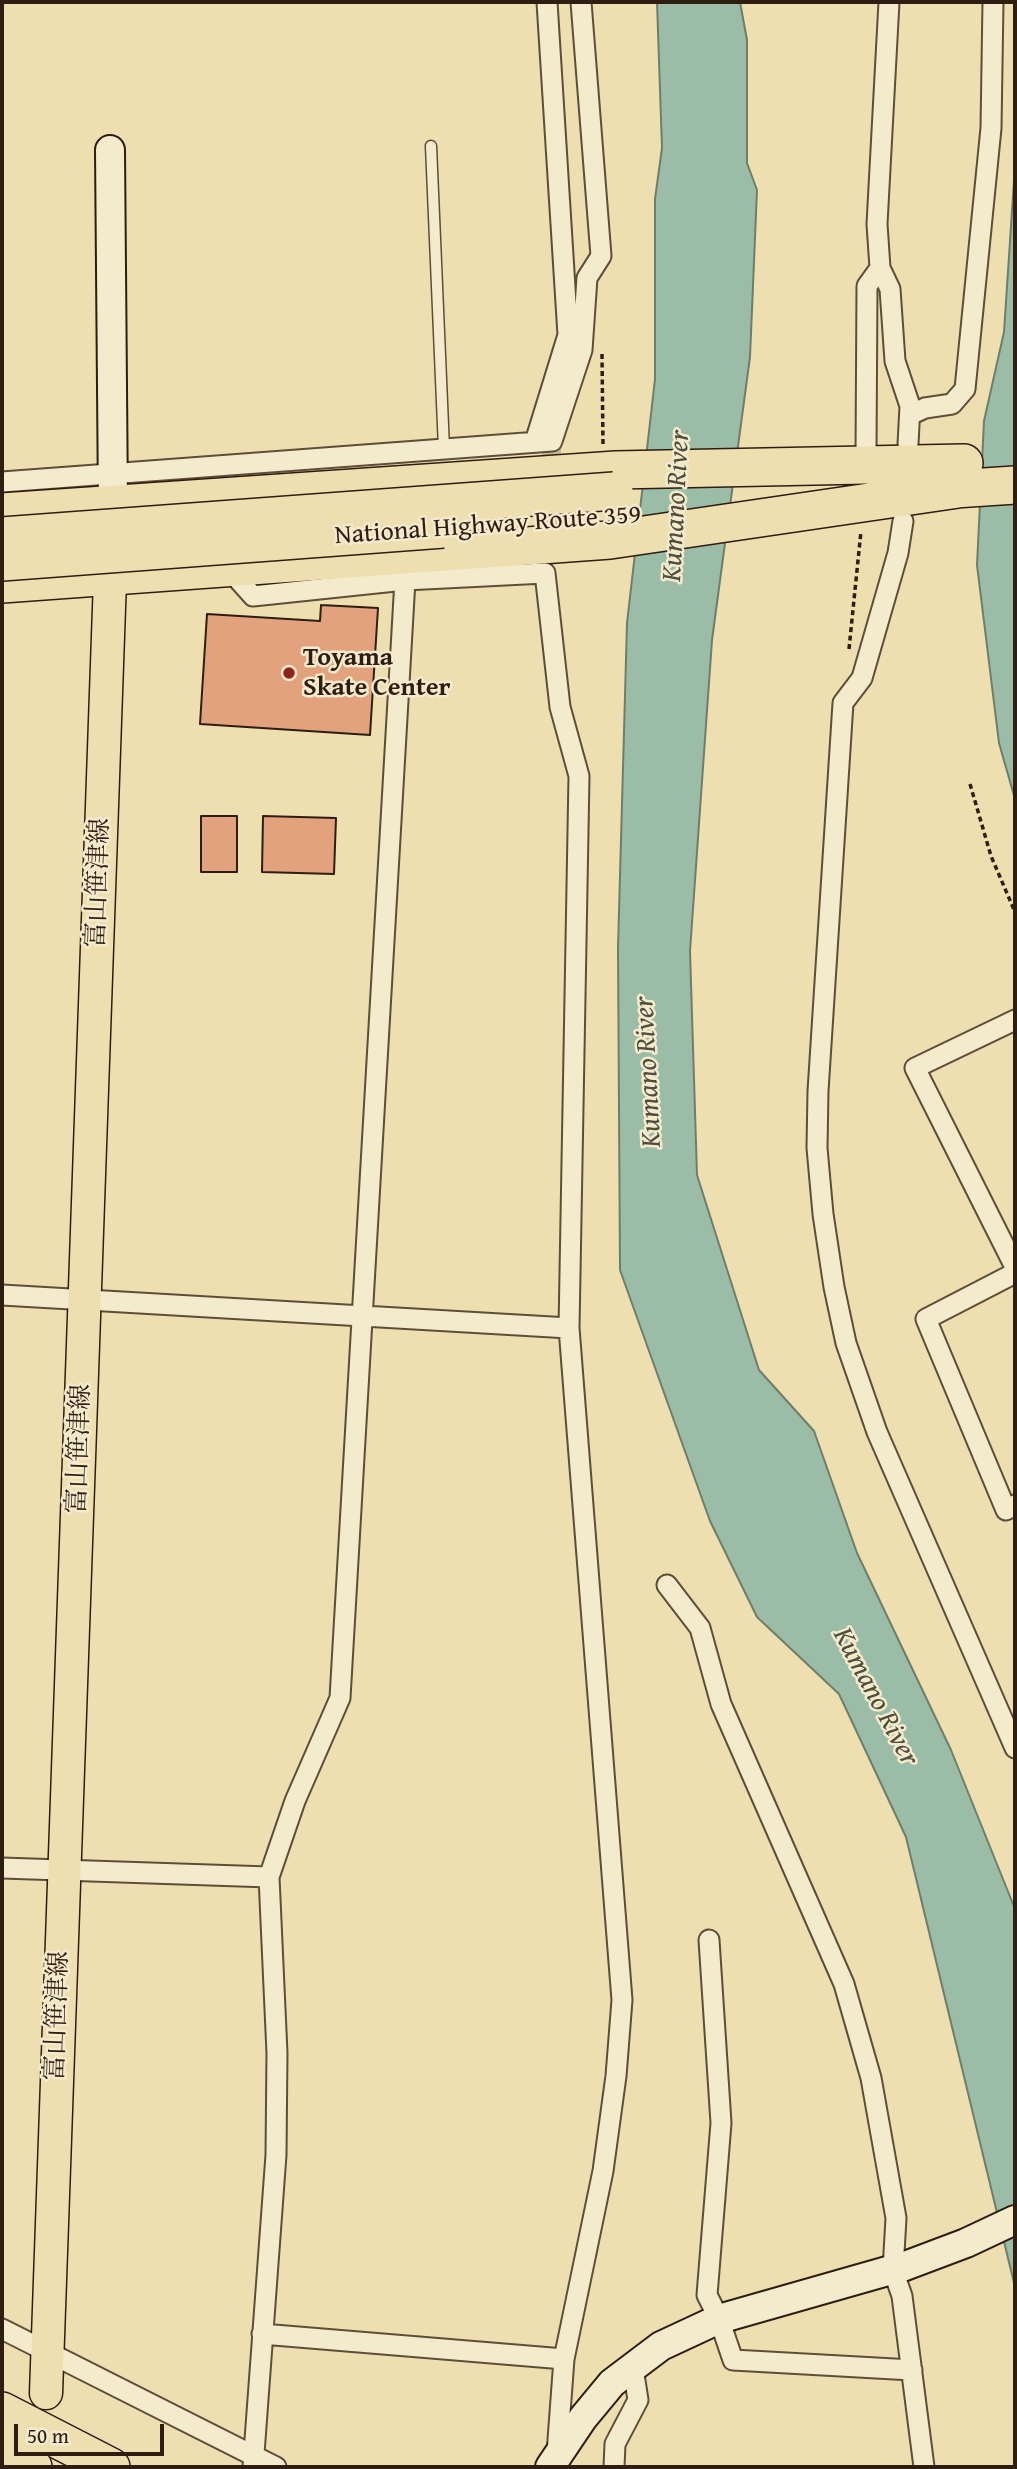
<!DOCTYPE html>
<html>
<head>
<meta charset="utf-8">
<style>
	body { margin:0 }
	#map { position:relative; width:1017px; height:2469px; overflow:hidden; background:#eedfb1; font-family:"Gentium Book Plus",serif }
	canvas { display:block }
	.frame { position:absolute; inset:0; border:4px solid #2e1d11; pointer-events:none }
	.scale { position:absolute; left:14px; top:2424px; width:150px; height:32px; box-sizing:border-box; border:4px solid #2e1d11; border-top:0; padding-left:9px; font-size:21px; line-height:24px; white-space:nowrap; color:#2e1d11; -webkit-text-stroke:5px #f4eacc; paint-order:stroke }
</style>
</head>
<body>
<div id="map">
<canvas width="1017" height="2469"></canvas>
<div class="frame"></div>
<div class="scale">50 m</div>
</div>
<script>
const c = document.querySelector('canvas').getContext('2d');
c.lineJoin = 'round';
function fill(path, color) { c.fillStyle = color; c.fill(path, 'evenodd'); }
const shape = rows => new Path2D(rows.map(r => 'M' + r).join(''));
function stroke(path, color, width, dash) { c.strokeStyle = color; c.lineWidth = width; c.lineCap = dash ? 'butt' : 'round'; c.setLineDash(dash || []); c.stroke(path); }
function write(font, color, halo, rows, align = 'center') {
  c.font = font + ' "Gentium Book Plus","Noto Serif JP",serif'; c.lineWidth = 5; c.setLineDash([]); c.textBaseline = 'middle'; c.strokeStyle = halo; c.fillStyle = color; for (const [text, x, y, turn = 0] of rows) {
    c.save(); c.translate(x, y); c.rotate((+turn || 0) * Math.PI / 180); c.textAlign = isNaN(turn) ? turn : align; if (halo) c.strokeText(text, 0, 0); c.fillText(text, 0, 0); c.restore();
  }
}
const water = shape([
	[657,2,740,2,747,40,747,163,757,190,750,357,712,640,690,951,697,1175,759,1370,814,1431,857,1553,951,1750,1015,1909,1015,2287,906,1837,839,1694,757,1617,710,1521,620,1270,618,948,627,623,655,379,655,199,662,148,657,2],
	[1015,165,1015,799,999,743,977,565,984,421,1004,332,1015,165]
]);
const building = shape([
	[321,605,378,608,370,735,200,724,207,614,320,621,321,605],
	[201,816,237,816,237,872,201,872,201,816],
	[263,816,336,818,334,874,262,872,263,816]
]);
const streetTunnel = shape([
	[546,552,552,441]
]);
const path = shape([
	[602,354,603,445],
	[849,649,861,531],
	[970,784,991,856,1015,912]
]);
const lane = shape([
	[431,146,444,449]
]);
const street = shape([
	[889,2,877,224,880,268,890,289,895,361,910,406,908,444],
	[910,415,925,408,952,404,965,389,991,128,993,2],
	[535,442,568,335,547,2],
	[866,454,867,286,880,268],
	[2,482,552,441,582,350,587,278,601,256,581,2],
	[903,521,898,553,862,678,843,703,818,1091,817,1148,823,1214,834,1287,846,1343,877,1432,1015,1748],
	[227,567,253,596,405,580,545,573,560,707,579,776,569,1328,622,2000,616,2076,603,2171,564,2359,557,2453],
	[1015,1020,915,1068,1015,1267],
	[1015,1273,926,1319,1006,1510,1015,1505],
	[2,1295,569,1328],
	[667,1585,700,1628,721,1704,844,1984,871,2078,896,2218,893,2270,902,2296,924,2467],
	[2,1868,269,1877],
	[709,1940,721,2123,707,2295,719,2319,733,2360,912,2370],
	[2,2329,276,2467],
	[262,2334,564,2359],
	[253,2467,276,2155,277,2053,269,1877,295,1801,340,1698,405,580],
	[614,2467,615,2444,638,2400,633,2368]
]);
const secondary = shape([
	[110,150,113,505],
	[550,2467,583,2418,612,2383,661,2346,719,2319,905,2266,966,2243,1015,2220]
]);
const primary = shape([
	[46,2393,111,551]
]);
const highway = shape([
	[939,490,1015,485],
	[2,512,616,470,964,463],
	[2,584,610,540,965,488],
	[2,2411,111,2467],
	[2,2451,33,2467]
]);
const highwayBridge = shape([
	[2,536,614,491],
	[2,562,443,529]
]);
const markers = [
	[289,673,7,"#8f2418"]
];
const streetNames = [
	["National Highway Route 359",488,526,-4],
	["富山笹津線",99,883,-88],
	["富山笹津線",80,1449,-88],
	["富山笹津線",58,2016,-88]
];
const poiNames = [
	["Toyama",303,658],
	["Skate Center",303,688]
];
const waterNames = [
	["Kumano River",677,506,-87],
	["Kumano River",649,1072,-93],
	["Kumano River",875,1697,62]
];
fill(water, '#9bbda7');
stroke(water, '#6f7d6b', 2);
fill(building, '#e2a27d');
stroke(building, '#2e1d11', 2);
stroke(streetTunnel, '#c8b891', 19, [19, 10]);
stroke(lane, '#5e4e39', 13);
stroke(street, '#5e4e39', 23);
stroke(secondary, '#2e1d11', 32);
stroke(primary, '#2e1d11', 35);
stroke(highway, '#2e1d11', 40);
stroke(path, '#2e1d11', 3.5, [5, 3.5]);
stroke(lane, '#f4eacc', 10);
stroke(street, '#f4eacc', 19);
stroke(secondary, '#f4eacc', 28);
stroke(primary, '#eedfb1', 32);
stroke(highway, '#eedfb1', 37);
stroke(highwayBridge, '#2e1d11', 40, []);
stroke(highwayBridge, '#eedfb1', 37);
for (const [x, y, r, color] of markers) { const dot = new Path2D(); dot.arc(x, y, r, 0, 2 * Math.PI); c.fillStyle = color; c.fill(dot); stroke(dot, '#f4eacc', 2.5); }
write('26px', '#2e1d11', '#f4eacc', streetNames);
write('bold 26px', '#2e1d11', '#f4eacc', poiNames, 'left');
write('italic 28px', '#4f4d3e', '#f4eacc', waterNames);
</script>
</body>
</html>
